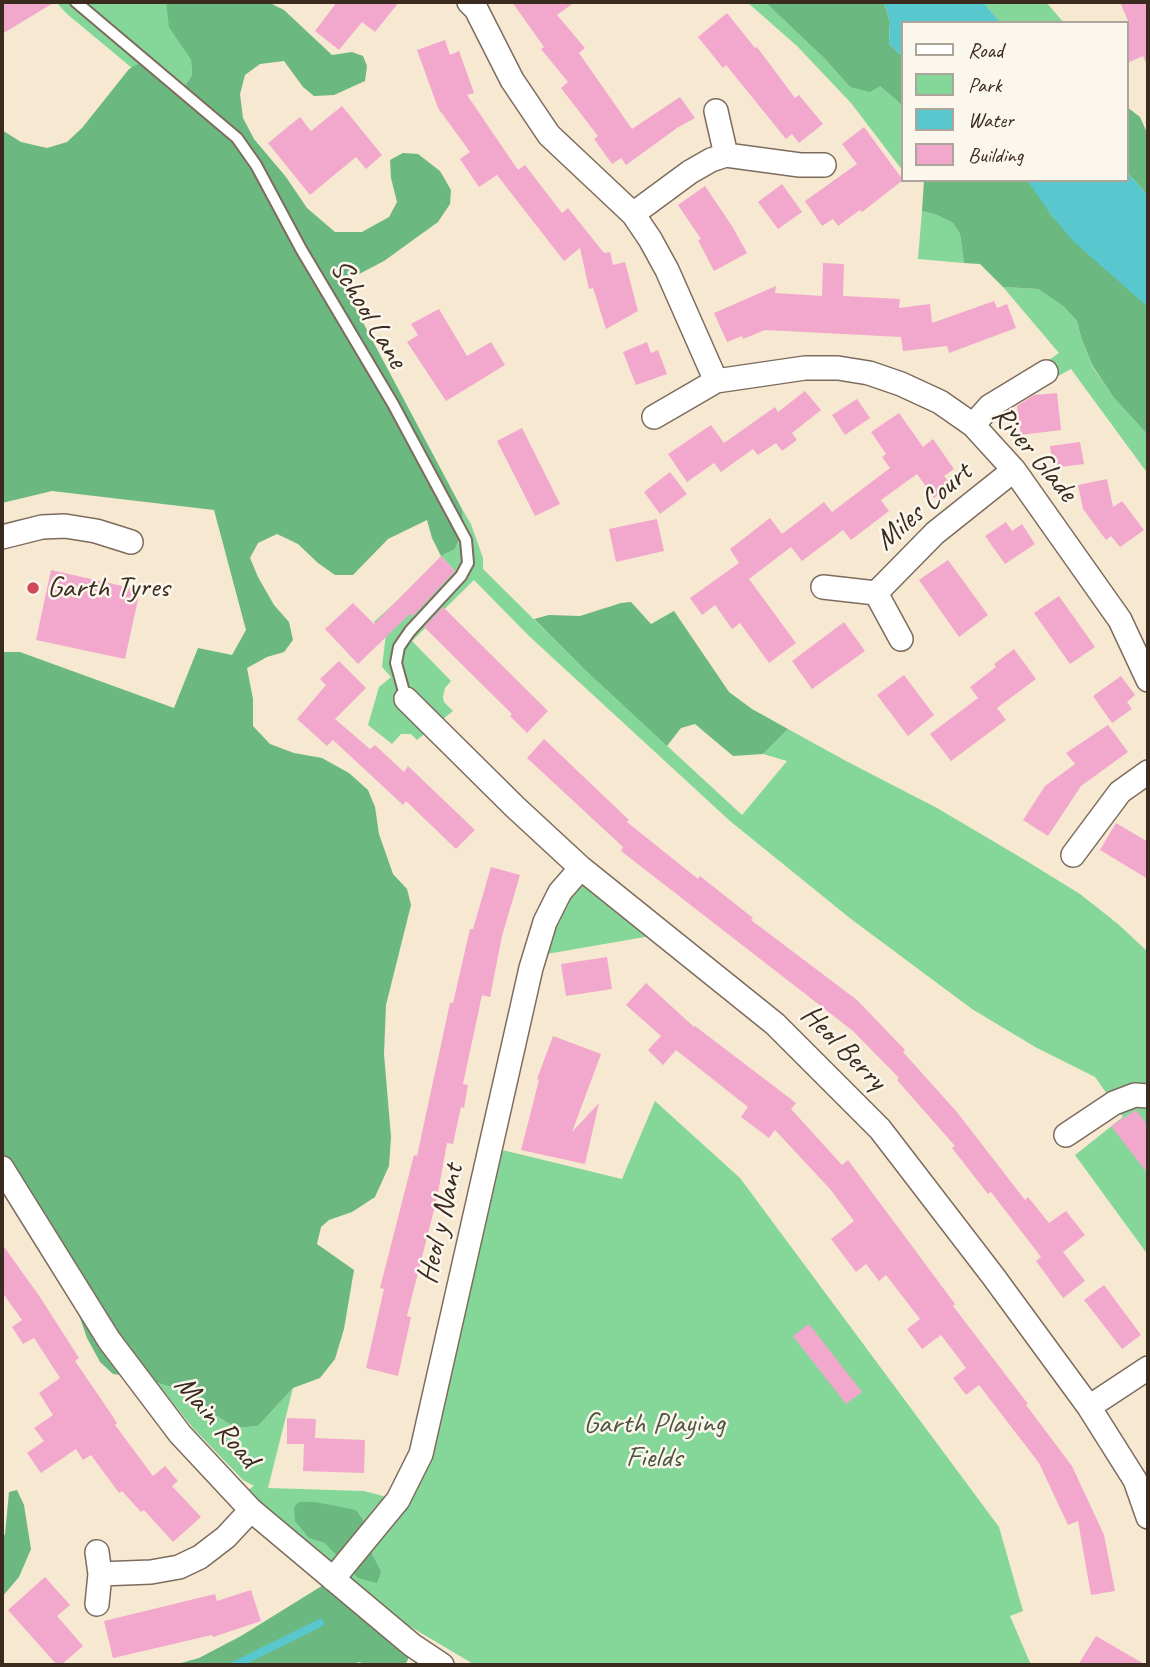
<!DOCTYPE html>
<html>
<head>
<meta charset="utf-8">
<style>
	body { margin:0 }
	#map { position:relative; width:1150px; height:1667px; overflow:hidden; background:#f7e8d2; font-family:Caveat,sans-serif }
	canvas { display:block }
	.frame { position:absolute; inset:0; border:4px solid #3b2a1e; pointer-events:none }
	.legend { position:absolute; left:901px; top:21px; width:228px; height:161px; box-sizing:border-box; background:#fbf7ec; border:2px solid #aea59a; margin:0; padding:9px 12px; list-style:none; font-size:21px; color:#3b2a1e }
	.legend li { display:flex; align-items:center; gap:14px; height:35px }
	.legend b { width:35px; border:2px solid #aea59a }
</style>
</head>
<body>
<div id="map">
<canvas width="1150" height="1667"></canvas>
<div class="frame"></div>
<ul class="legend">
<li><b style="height:9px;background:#fff"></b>Road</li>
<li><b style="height:19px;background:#84d799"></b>Park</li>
<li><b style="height:19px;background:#59c7ce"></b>Water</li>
<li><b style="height:19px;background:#f2a8cd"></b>Building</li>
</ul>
</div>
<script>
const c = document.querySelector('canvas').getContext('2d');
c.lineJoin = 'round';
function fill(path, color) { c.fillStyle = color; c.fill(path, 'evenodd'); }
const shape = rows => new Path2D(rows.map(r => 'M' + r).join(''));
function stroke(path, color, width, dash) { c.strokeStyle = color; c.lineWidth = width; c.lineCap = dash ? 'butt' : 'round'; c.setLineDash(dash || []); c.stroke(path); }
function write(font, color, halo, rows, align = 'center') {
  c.font = font + ' Caveat,sans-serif'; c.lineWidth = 5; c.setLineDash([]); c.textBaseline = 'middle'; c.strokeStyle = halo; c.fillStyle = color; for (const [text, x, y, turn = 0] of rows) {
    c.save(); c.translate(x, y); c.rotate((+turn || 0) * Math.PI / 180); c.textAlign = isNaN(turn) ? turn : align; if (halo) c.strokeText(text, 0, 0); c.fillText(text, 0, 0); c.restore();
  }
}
const green = shape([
	[56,2,166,2,170,27,191,60,192,75,181,91,145,60,132,68,67,14],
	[747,2,765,2,824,58,850,87,880,86,903,106,903,171,851,103,797,46],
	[983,2,1046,2,1064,23,1001,23],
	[922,211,937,215,953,223,960,234,964,263,918,259],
	[1003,287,1038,289,1063,306,1077,321,1081,337,1092,366,1114,398,1148,435,1148,474,1071,369,1051,380,1043,364,1059,353],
	[462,509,471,524,483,558,483,569,585,670,742,815,787,761,763,754,788,729,846,761,937,808,1025,860,1080,894,1118,924,1148,952,1148,1255,1075,1155,1123,1117,1095,1077,1037,1048,972,1009,851,919,730,821,529,636,474,580,412,641,451,681,445,688,443,697,444,702,453,711,417,740,411,734,401,734,392,744,368,725,379,687,391,677,382,667,386,634,374,622,400,598,414,612,455,571,441,556,455,549,462,534],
	[581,868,662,934,535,956],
	[655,1101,740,1178,999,1527,1023,1611,1010,1616,1031,1665,475,1665,411,1627,412,1645,239,1496,254,1486,243,1480,193,1428,157,1383,175,1388,235,1428,258,1426,293,1388,268,1488,364,1491,398,1500,490,1147,622,1179]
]);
const forest = shape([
	[166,2,268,2,284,10,332,55,352,52,363,56,367,66,365,81,334,95,314,96,303,87,284,61,260,64,245,75,240,94,243,118,254,139,286,177,307,208,335,232,362,232,389,217,397,202,391,178,390,160,403,153,418,154,440,171,451,190,450,204,438,222,384,261,342,283,462,509,462,533,455,549,441,556,432,538,427,520,388,539,353,575,335,575,318,563,298,544,277,534,258,543,250,558,258,577,274,605,289,622,293,640,284,652,267,657,247,668,253,699,253,726,270,744,294,753,322,758,349,773,368,790,375,807,379,834,393,874,407,889,411,905,386,1005,384,1054,391,1137,389,1166,375,1197,352,1212,329,1220,321,1227,317,1244,354,1270,344,1329,335,1359,320,1378,293,1388,258,1426,235,1428,175,1388,136,1377,113,1374,100,1362,87,1338,64,1272,2,1168,2,652,20,652,174,708,198,648,232,655,246,630,214,510,52,491,2,503,2,130,21,142,47,148,67,142,82,128,129,69,145,60,182,90,192,75,191,60,169,27],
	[765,2,884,2,890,22,889,44,903,57,903,106,880,86,870,92,850,87,824,58],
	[1127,107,1140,117,1148,135,1148,196,1127,172],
	[924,180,1027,180,1032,185,1052,216,1148,307,1148,435,1114,398,1092,365,1081,337,1077,321,1063,306,1038,289,1003,287,980,264,964,263,960,234,953,223,937,215,922,211],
	[631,602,651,624,674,611,729,692,752,709,788,729,763,754,733,756,695,724,681,728,667,746,585,670,534,619,549,615,580,616,621,603],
	[17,1490,24,1505,31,1549,19,1577,2,1597,2,1539,5,1534,9,1492],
	[299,1502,315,1502,356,1510,363,1520,365,1540,381,1572,377,1583,358,1578,325,1543,309,1538,295,1521,294,1507],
	[333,1579,412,1645,407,1662,402,1665,368,1665,359,1662,351,1665,174,1665,199,1658,241,1636]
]);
const water = shape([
	[884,2,983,2,1001,23,903,23,903,57,889,44,890,22],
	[1127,172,1148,196,1148,307,1073,241,1052,216,1027,180,1127,180]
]);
const stream = shape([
	[235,1665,320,1623]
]);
const building = shape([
	[2,2,55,2,2,34],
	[337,2,399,2,375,32,362,22,339,50,315,31],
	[512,2,575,2,557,15,585,48,579,53,632,129,680,97,695,118,677,128,626,165,621,158,612,164,594,139,598,136,561,88,568,82,541,49,544,47],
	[1120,2,1148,2,1148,68,1143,56,1127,63,1128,21],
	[727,13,755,48,757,47,795,98,799,95,823,124,799,143,792,134,786,139,726,65,723,68,698,37],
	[445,40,450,55,459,51,474,93,467,95,518,170,525,165,562,213,568,208,604,253,610,252,613,265,625,262,638,311,606,329,593,288,589,289,580,248,564,261,497,175,479,187,460,159,470,152,438,108,417,50],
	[342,106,382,155,366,169,356,157,310,195,268,143,300,117,311,131],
	[864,127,903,180,862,212,860,210,838,226,833,219,822,226,805,201,857,164,842,144],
	[782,184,802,212,778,229,758,202],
	[705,186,732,226,747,253,714,271,698,240,701,239,678,205],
	[823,263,844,264,843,296,900,299,899,308,930,304,932,323,994,301,997,308,1007,304,1016,328,949,353,947,346,903,351,901,337,765,330,743,339,742,336,727,342,714,313,776,286,775,293,822,296],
	[439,309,467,356,491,342,505,365,446,401,407,342,418,335,411,324],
	[647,342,651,353,658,350,667,374,636,385,623,352],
	[805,391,821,410,792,433,797,440,782,451,776,443,758,455,753,449,721,472,714,463,687,482,668,454,711,425,724,443,775,407,778,412],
	[1057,393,1061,430,1021,435,1017,406,1034,395],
	[857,399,870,418,845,435,832,415],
	[899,413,923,447,933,439,954,469,944,476,951,485,934,498,917,474,881,500,889,511,851,540,843,530,802,561,791,547,749,579,796,643,769,663,740,623,732,629,715,605,702,615,690,598,739,563,730,549,770,518,782,534,824,502,832,512,890,468,882,457,886,454,871,432],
	[522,428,560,504,535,516,497,441],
	[1080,442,1084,464,1053,468,1050,446],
	[670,472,687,494,660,514,644,492],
	[1107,479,1113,507,1122,501,1144,530,1120,547,1111,536,1106,540,1083,509,1078,485],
	[657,519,664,551,616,562,609,529],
	[1006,522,1012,531,1022,524,1035,544,1005,564,985,536],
	[441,556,455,571,413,616,410,614,358,664,325,629,353,603,374,624],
	[948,560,988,615,959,637,919,580],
	[51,570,140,590,125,659,36,640],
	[1059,596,1095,647,1070,664,1034,613],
	[443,607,548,711,527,733,510,716,512,714,424,627],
	[844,622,865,651,812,689,792,661],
	[1014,649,1036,679,997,708,1006,720,951,761,930,734,978,698,970,687,996,667,994,664],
	[339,661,366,688,335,719,370,749,375,745,404,772,408,766,475,830,456,849,406,801,403,805,333,740,327,746,297,719,326,685,320,679],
	[904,675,934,715,908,736,877,695],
	[1121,676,1135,695,1127,702,1132,709,1112,723,1093,696],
	[1108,725,1128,752,1081,786,1048,836,1023,820,1045,786,1075,764,1066,753],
	[544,739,629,820,627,822,698,879,700,876,753,918,751,920,857,1000,905,1050,903,1052,956,1111,1025,1200,1028,1197,1049,1223,1066,1211,1085,1235,1063,1252,1085,1281,1063,1298,1036,1261,1041,1257,991,1192,988,1194,952,1148,955,1146,897,1080,899,1078,853,1031,621,851,623,847,527,758],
	[1116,823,1148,842,1148,879,1100,850],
	[491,867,520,875,502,936,490,997,482,995,463,1084,468,1085,464,1108,461,1107,453,1144,447,1143,437,1198,407,1316,411,1317,398,1376,366,1368,384,1289,380,1288,414,1155,417,1156,450,1003,453,1003,470,929,473,929],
	[607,957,612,989,566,996,561,964],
	[646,983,694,1027,695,1026,796,1103,791,1109,842,1165,848,1160,955,1304,953,1306,1028,1404,1026,1405,1072,1466,1104,1535,1115,1591,1091,1595,1078,1521,1068,1525,1039,1463,979,1385,966,1395,953,1378,966,1368,941,1335,922,1349,907,1329,920,1319,886,1275,879,1281,866,1264,856,1272,831,1239,854,1221,830,1189,775,1130,769,1138,741,1117,748,1107,676,1050,663,1065,648,1050,661,1036,626,1005],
	[553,1036,601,1054,572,1132,599,1103,585,1164,521,1150,539,1080,537,1079],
	[1136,1110,1148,1126,1148,1174,1111,1126],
	[2,1244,40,1297,79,1358,75,1361,101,1399,117,1423,115,1425,153,1476,165,1466,178,1481,172,1486,201,1517,173,1542,144,1510,141,1512,122,1491,119,1493,91,1455,83,1460,76,1449,41,1473,27,1453,44,1441,34,1428,53,1415,39,1393,60,1378,34,1338,23,1344,12,1327,22,1320,2,1292],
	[1104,1285,1141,1335,1122,1349,1084,1300],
	[809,1324,862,1392,846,1404,793,1336],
	[287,1418,316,1419,315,1438,365,1440,364,1473,303,1471,304,1444,287,1444],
	[45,1577,70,1605,57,1616,83,1646,61,1665,57,1665,8,1610],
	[251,1590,261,1621,213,1637,212,1635,113,1658,104,1621,215,1594,217,1601],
	[1096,1636,1146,1665,1078,1665]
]);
const lane = shape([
	[76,2,237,138,256,165,301,249,393,404,466,540,468,563,461,576,410,631,399,647,396,663,406,699]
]);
const street = shape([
	[469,2,476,9,512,80,549,135,633,214,650,239,667,270,716,381],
	[716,111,726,155],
	[633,214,690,172,711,160,726,155,800,165,824,165],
	[654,417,716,381,805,368,838,368,869,373,901,384,940,402,973,425,1014,470,1120,620,1148,680],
	[973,425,990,406,1046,372],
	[2,537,42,527,65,526,96,531,131,542],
	[823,587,876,593,901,639],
	[876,593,935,533,1014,470],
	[406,699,515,807,581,868,775,1024,880,1129,993,1276,1089,1407,1135,1480,1148,1517],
	[1073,855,1120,792,1148,772],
	[1066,1135,1114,1103,1135,1095,1148,1096],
	[2,1168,109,1340,180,1434,251,1510,412,1645,442,1665],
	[1089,1407,1148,1368],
	[97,1552,100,1574,97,1604],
	[100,1574,151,1572,179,1567,200,1557,226,1537,251,1510],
	[333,1579,398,1500,421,1454,531,968,545,922,560,892,581,868]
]);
const markers = [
	[33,588,7,"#d1495b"]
];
const streetNames = [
	["School Lane",368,314,59],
	["River Glade",1034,454,50],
	["Miles Court",924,507,-41],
	["Heol Berry",843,1048,45],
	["Heol y Nant",441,1224,-77],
	["Main Road",216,1422,49]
];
const poiNames = [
	["Garth Tyres",47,588]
];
const parkNames = [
	["Garth Playing",654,1424],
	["Fields",654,1458]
];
fill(green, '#84d799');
fill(forest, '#6bb881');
fill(water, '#59c7ce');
stroke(stream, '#59c7ce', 8);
fill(building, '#f2a8cd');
stroke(lane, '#7d6c5d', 14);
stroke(street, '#7d6c5d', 26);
stroke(lane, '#fff', 10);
stroke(street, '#fff', 23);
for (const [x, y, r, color] of markers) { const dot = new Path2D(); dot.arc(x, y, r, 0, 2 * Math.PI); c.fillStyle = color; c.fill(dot); stroke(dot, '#fbf7ec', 2.5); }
write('30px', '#3b2a1e', '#fbf7ec', streetNames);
write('30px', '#3b2a1e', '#fbf7ec', poiNames, 'left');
write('30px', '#4d553d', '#fbf7ec', parkNames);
</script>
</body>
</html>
